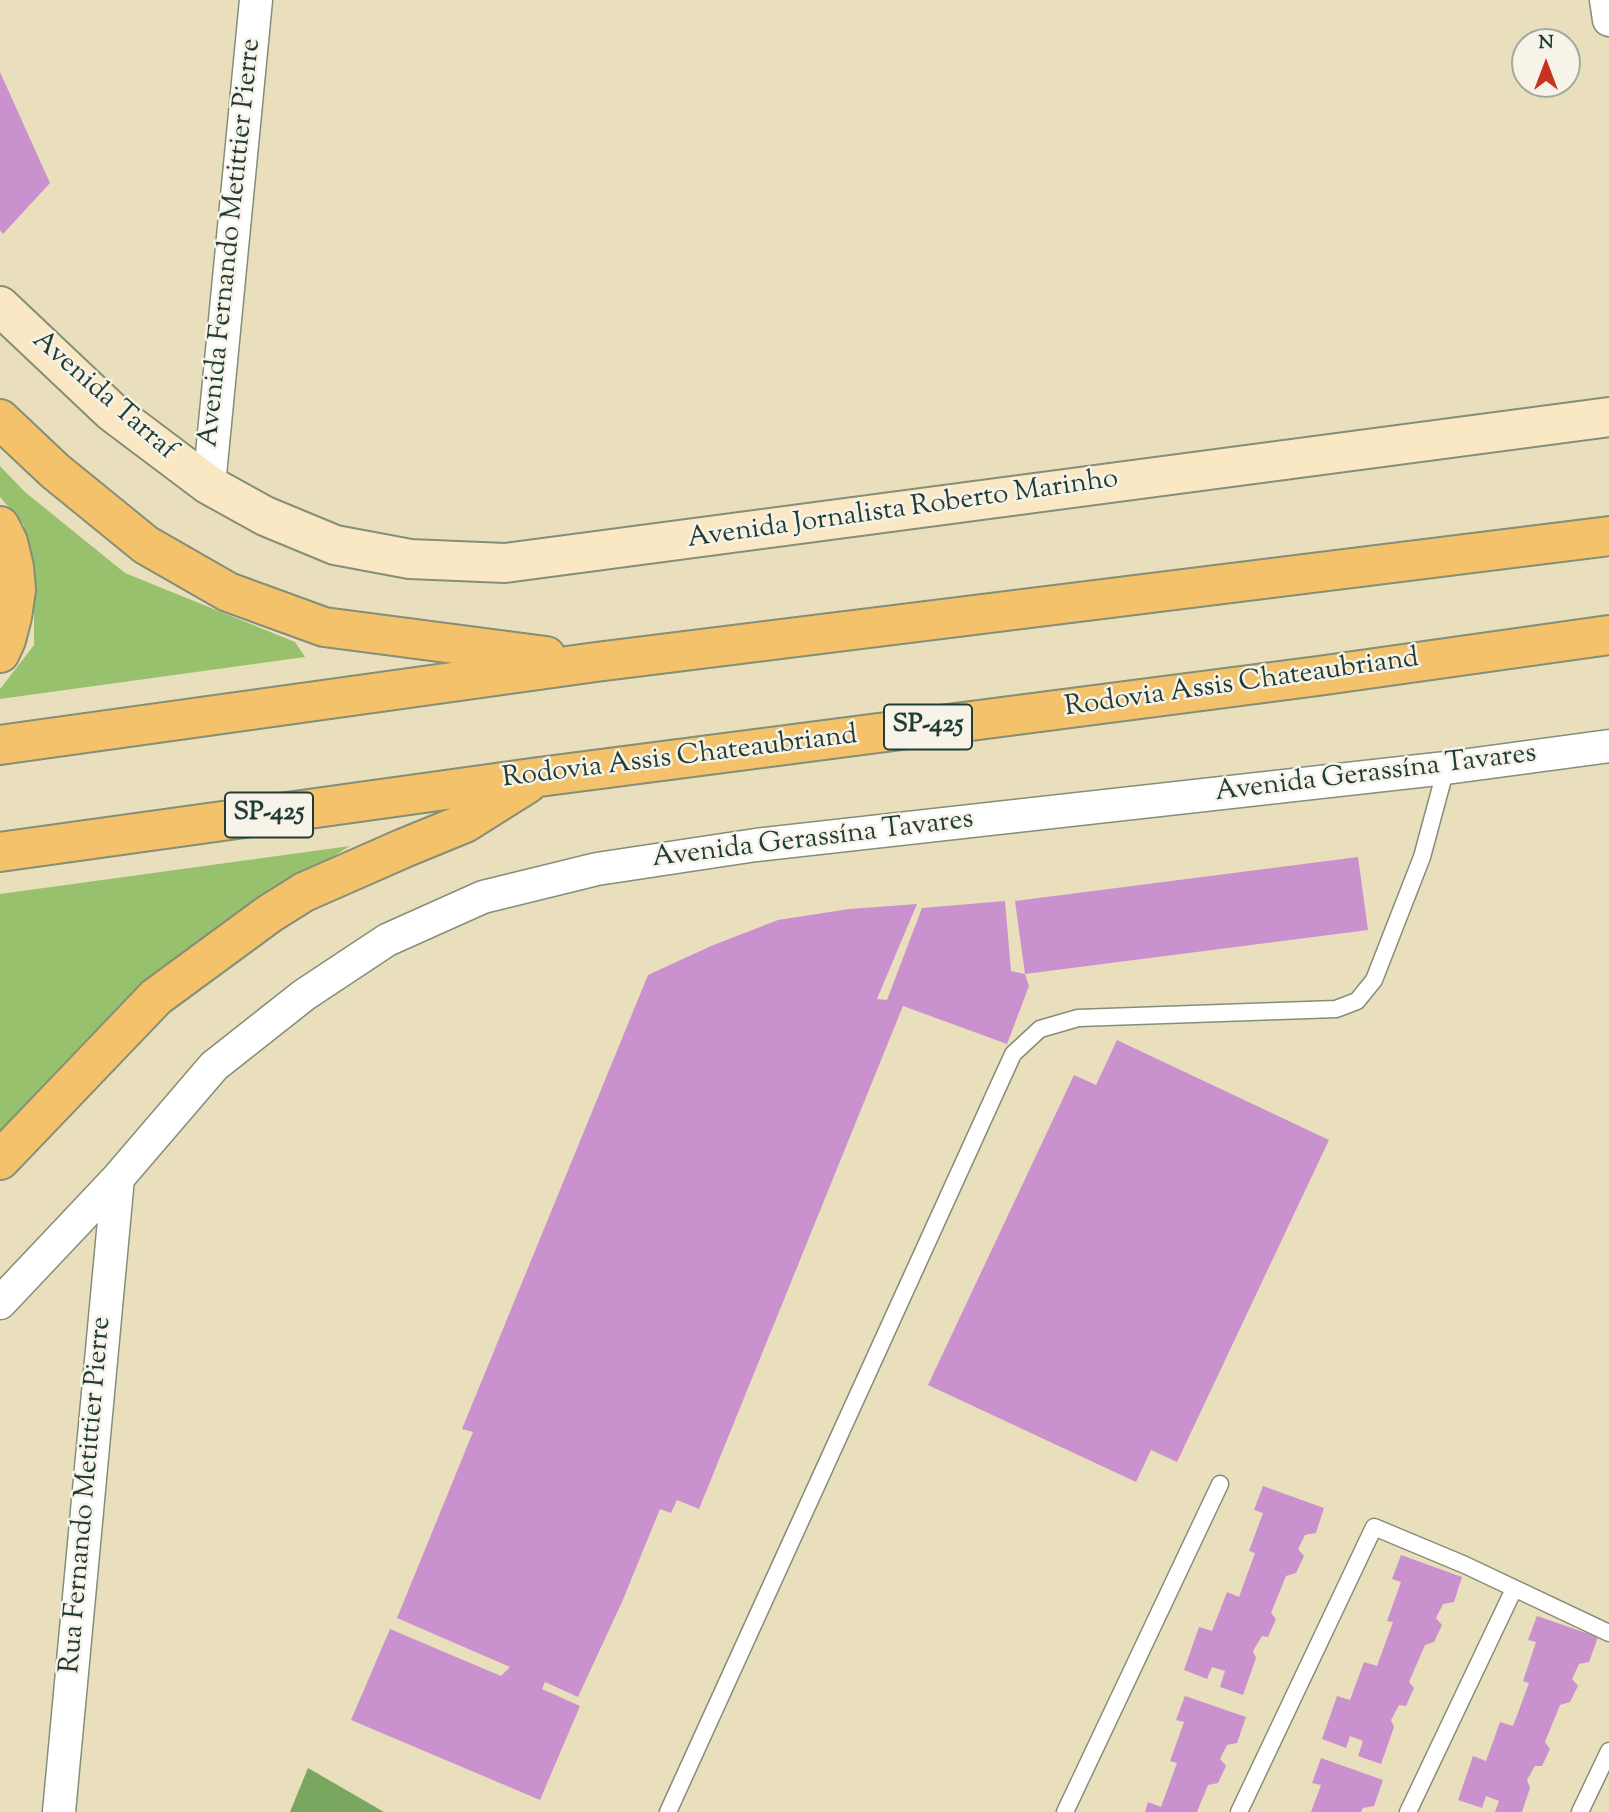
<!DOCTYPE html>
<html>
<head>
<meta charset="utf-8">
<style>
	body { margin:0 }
	#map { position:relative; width:1609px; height:1812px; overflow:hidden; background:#eadfbc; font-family:"Sorts Mill Goudy",serif }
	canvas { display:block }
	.north { position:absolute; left:1511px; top:28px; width:70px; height:70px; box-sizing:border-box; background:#f7f3e8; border:2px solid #a1aaa0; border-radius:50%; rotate:0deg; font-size:19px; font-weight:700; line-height:28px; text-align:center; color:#1f3d34 }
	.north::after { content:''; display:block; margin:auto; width:24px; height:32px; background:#c8321e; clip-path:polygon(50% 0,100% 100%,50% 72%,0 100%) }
</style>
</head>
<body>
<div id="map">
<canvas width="1609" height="1812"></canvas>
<div class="north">N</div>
</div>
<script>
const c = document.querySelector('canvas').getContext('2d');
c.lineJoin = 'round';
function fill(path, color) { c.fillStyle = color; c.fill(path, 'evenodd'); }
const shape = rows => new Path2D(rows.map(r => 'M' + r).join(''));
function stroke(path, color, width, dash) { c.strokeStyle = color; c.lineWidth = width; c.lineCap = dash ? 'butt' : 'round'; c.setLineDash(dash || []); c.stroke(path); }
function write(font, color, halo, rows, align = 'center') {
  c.font = font + ' "Sorts Mill Goudy",serif'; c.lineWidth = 5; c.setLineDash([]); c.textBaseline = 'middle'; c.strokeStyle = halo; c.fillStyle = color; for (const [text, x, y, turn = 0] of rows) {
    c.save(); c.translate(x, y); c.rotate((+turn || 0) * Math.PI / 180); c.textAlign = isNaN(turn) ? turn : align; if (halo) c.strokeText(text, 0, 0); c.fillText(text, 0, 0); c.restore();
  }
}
const green = shape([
	[0,466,25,492,125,573,295,642,305,657,0,699,0,689,34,645,34,587,24,525,0,497],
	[350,846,247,910,0,1139,0,894]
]);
const forest = shape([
	[308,1768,384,1812,290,1812]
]);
const building = shape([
	[0,72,50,183,3,234,0,230],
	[1358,857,1368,930,1025,974,1029,986,1007,1044,903,1006,699,1509,677,1500,671,1513,660,1509,622,1602,578,1697,545,1682,542,1689,580,1706,540,1800,351,1720,390,1629,501,1676,510,1667,397,1618,473,1432,462,1429,648,975,711,946,778,920,849,909,917,904,877,999,887,1000,922,908,1005,901,1011,971,1025,974,1015,901],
	[1117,1040,1329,1140,1177,1462,1151,1450,1136,1482,928,1385,1074,1075,1096,1085],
	[1263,1486,1324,1508,1316,1533,1305,1535,1298,1549,1304,1556,1296,1573,1286,1576,1271,1613,1276,1619,1268,1637,1262,1636,1253,1651,1256,1658,1243,1695,1220,1687,1225,1671,1212,1667,1207,1679,1184,1670,1199,1627,1212,1631,1227,1592,1239,1597,1255,1553,1249,1551,1263,1513,1254,1510],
	[1401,1555,1462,1577,1454,1602,1443,1604,1436,1618,1442,1625,1434,1642,1425,1645,1409,1682,1414,1688,1406,1706,1399,1705,1391,1720,1394,1727,1381,1764,1358,1756,1363,1741,1350,1736,1346,1748,1322,1739,1337,1696,1350,1700,1364,1662,1377,1666,1393,1622,1387,1621,1401,1582,1392,1579],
	[1537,1616,1598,1637,1589,1662,1579,1664,1572,1679,1578,1686,1570,1702,1560,1705,1545,1742,1550,1749,1542,1766,1535,1766,1527,1780,1530,1788,1522,1812,1495,1812,1499,1801,1486,1796,1482,1808,1458,1800,1473,1756,1486,1761,1500,1722,1513,1726,1529,1683,1523,1681,1536,1642,1528,1640],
	[1185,1696,1246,1717,1237,1743,1227,1745,1220,1759,1226,1766,1218,1783,1208,1785,1197,1812,1145,1812,1148,1802,1161,1807,1177,1763,1170,1761,1184,1722,1176,1720],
	[1321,1758,1383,1780,1374,1806,1363,1808,1361,1812,1311,1812,1321,1785,1312,1783]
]);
const service = shape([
	[668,1812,1013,1054,1040,1029,1078,1018,1336,1009,1357,1001,1374,980,1422,857,1446,768],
	[1065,1812,1220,1484],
	[1239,1812,1374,1527,1465,1565,1609,1633],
	[1408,1812,1514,1589],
	[1580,1812,1609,1751]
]);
const minor = shape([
	[1606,0,1609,20],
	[209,485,256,0],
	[0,1303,118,1178,214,1066,304,995,387,940,483,897,597,869,756,845,1446,768,1609,746],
	[59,1812,118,1178]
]);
const secondary = shape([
	[0,306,112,412,209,485,265,516,335,545,410,559,505,563,1609,417]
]);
const motorway = shape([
	[0,419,55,471,146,545,228,592,324,627,546,656],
	[0,526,8,542,14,567,16,590,12,617,6,640,0,653],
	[0,745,596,662,1609,536],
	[0,852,539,777,1318,676,1609,635],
	[0,1160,156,997,269,914,304,892,404,848,465,823,527,784]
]);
const shields = [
	[928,727,88],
	[269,815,88]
];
const shieldNames = [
	["SP-425",928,727],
	["SP-425",269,815]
];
const streetNames = [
	["Avenida Fernando Metittier Pierre",232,243,-84],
	["Avenida Tarraf",103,397,41],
	["Avenida Jornalista Roberto Marinho",903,511,-8],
	["Rodovia Assis Chateaubriand",1242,685,-8],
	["Rodovia Assis Chateaubriand",680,759,-7],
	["Avenida Gerassína Tavares",1376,775,-7],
	["Avenida Gerassína Tavares",813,841,-7],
	["Rua Fernando Metittier Pierre",88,1495,-85]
];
fill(green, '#98c16d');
fill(forest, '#7aa760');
fill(building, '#c992ce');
stroke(service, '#848e78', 19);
stroke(minor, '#848e78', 35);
stroke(secondary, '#848e78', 42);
stroke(motorway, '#848e78', 42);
stroke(service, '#fff', 16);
stroke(minor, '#fff', 32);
stroke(secondary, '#fae7c3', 38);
stroke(motorway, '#f3c26a', 38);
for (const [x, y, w] of shields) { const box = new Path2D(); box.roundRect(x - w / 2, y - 22.5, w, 45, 5); c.fillStyle = '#f7f3e8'; c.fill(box); stroke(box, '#1f3d34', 2); }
write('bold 26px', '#1f3d34', null, shieldNames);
write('28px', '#1f3d34', '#f7f3e8', streetNames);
</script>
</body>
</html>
